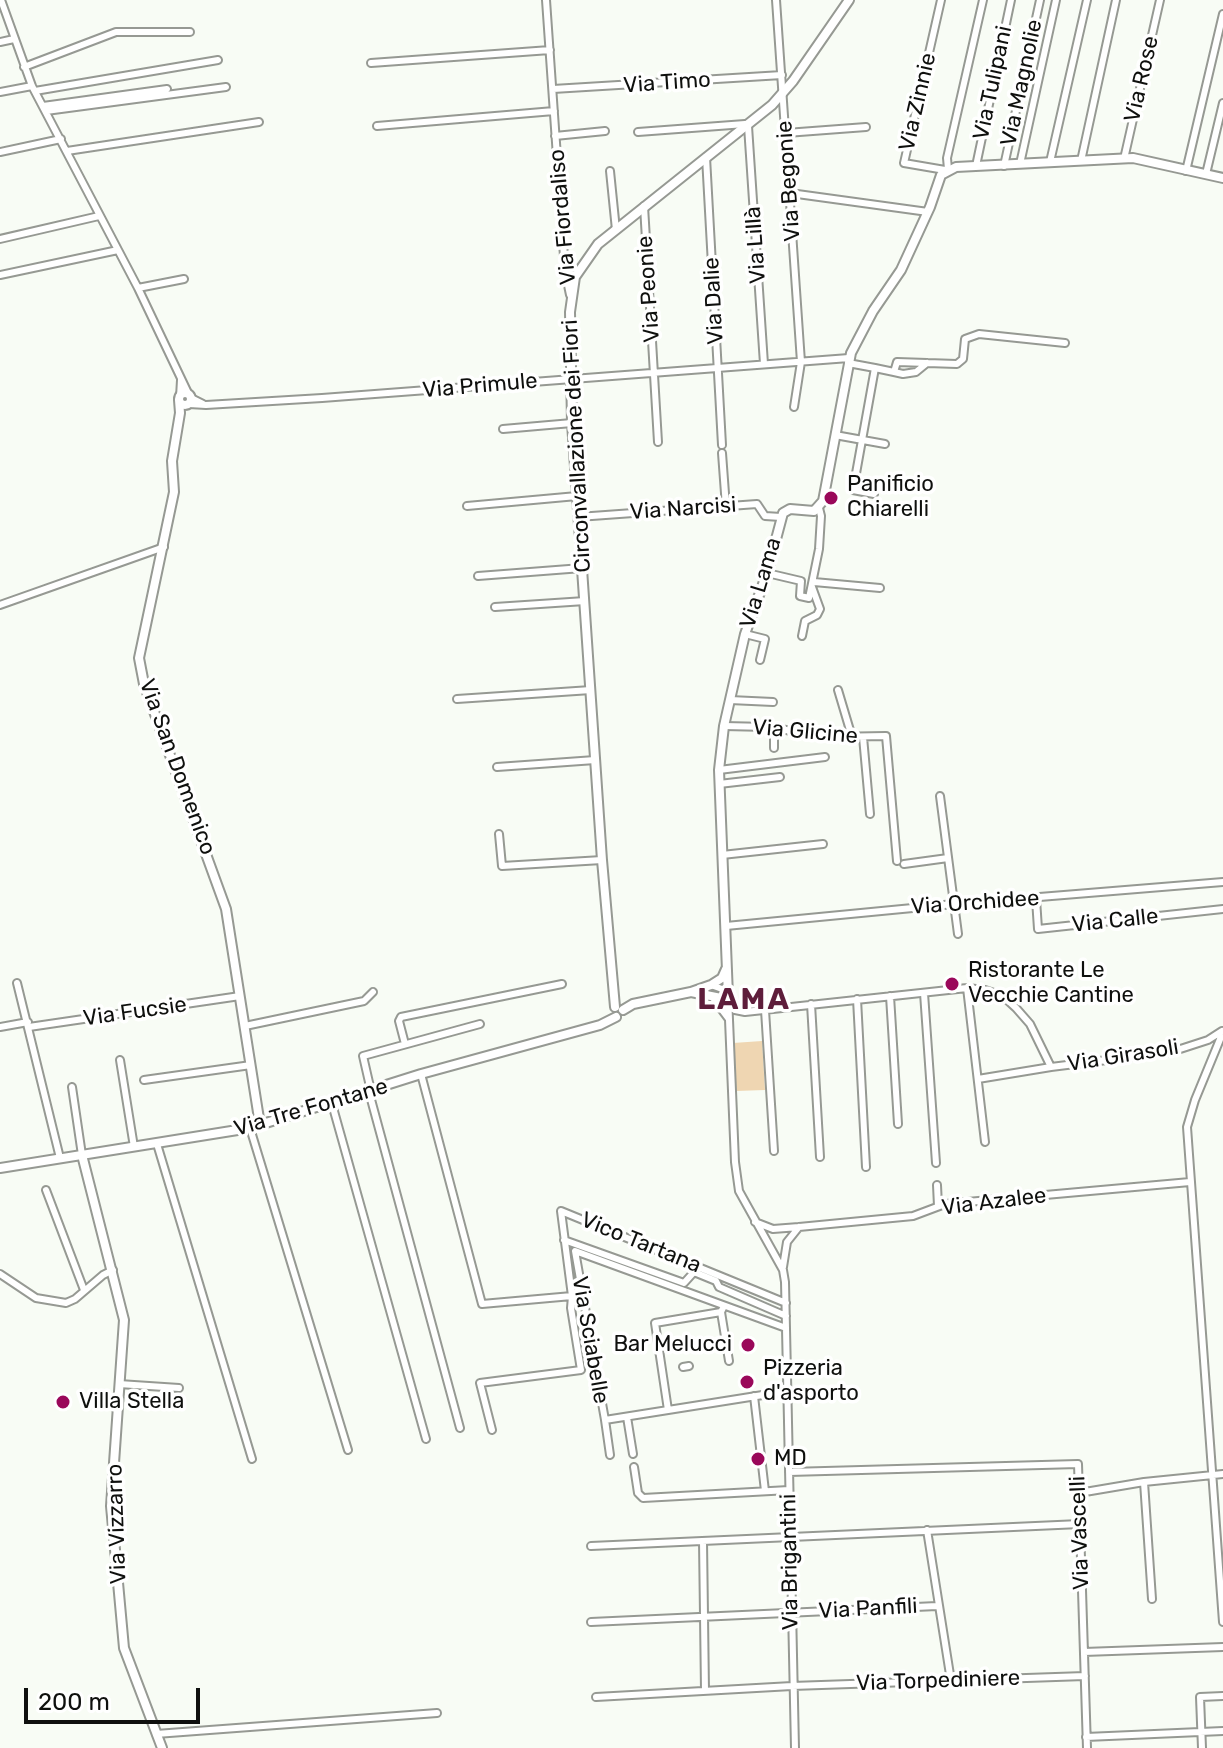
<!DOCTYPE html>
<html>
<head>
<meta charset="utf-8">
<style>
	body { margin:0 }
	#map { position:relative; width:1223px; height:1748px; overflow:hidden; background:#f8fcf5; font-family:Rubik,sans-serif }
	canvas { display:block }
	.scale { position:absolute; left:24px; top:1688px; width:176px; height:36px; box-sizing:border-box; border:4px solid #0f100e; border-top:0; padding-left:10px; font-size:24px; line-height:28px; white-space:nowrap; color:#0f100e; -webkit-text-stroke:6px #fff; paint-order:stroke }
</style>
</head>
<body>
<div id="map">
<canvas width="1223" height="1748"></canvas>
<div class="scale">200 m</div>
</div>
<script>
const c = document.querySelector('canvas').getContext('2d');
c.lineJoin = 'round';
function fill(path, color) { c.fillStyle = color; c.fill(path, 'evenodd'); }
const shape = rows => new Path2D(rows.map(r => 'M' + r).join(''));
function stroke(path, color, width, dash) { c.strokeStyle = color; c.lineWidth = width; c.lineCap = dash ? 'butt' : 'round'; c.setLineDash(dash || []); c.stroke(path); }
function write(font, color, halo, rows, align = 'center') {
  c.font = font + ' Rubik,sans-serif'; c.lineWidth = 7; c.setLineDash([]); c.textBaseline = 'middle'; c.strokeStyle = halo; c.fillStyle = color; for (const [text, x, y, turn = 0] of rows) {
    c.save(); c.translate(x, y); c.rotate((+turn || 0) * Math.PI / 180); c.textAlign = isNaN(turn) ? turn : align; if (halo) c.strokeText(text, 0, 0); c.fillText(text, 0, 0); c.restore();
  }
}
const green = shape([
	[762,1041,765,1090,736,1091,733,1043]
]);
const street = shape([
	[1,0,32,86,138,288,188,393],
	[546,0,565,271,570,295],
	[776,0,801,362,794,407],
	[941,0,904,163,945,170],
	[0,42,14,39],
	[371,63,550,50],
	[24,67,116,32,190,32],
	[553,89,782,75],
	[35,91,218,60],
	[0,92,32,86],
	[43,106,167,89],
	[46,111,226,87],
	[377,126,554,111],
	[638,132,745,124,748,126,764,364],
	[786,133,866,127],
	[555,136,605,131],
	[67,151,259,122],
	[0,152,61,139],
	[706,157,722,445],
	[1124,159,1160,0],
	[1081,161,1116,0],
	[1050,162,1087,0],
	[1020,164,1056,0],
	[976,166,1011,0],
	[1004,166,1040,0],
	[948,169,947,158,983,0],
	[610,171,616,230],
	[1186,171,1223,14],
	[1206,174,1223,103],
	[790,193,928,212],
	[644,206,658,442],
	[0,239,99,216],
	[0,275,118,250],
	[138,288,184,279],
	[848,363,875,368,853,490,874,494],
	[875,368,894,372,897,362,957,364,963,359,965,339,979,334,1065,343],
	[894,372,903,374,916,372,927,363],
	[180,397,181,380],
	[191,398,203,404],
	[189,404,206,405,322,398,849,358],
	[503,429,572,423],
	[835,435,885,444],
	[722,453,726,507],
	[467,506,577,496],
	[578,517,757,504,765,516,781,517],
	[767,573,801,581,800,596,809,598,819,549,821,516,819,508],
	[478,576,582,568],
	[814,582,880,588],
	[0,605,164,547],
	[495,607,585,601],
	[745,634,765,639,760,660],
	[802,636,805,621,817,615,820,609,812,587],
	[838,690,852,737],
	[457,699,591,690],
	[730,700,773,702],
	[724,726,768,727,828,737,886,736,897,861],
	[863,737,870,814],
	[774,748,774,729],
	[497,767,595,760],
	[719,770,825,757],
	[719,784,780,777],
	[940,796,958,934],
	[499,834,502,866,602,860],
	[722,855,823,844],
	[904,864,948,858],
	[1036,899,1038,929,1223,909],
	[726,926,954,904,1223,882],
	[17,983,60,1158],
	[711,985,722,989,728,996,735,1162,739,1191,783,1270,785,1282,795,1748],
	[967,988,985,1142],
	[924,993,936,1163],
	[890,996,898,1124],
	[713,998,728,1018],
	[857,999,866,1167],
	[727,1003,735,1010,745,1012,967,988,985,990,1003,996,1016,1008,1030,1024,1051,1067,1171,1052,1208,1040,1222,1031],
	[811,1004,820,1157],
	[765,1010,774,1151],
	[245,1026,364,1001,373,992],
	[0,1027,28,1022],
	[29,1027,240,996],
	[1223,1032,1195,1100,1187,1127,1223,1622],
	[405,1044,399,1021,401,1017,562,984],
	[120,1060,134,1147],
	[421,1074,482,1304,572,1296],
	[978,1079,1051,1067],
	[144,1080,251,1065],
	[72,1087,82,1155],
	[371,1091,363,1056,480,1024],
	[369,1092,460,1428],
	[332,1104,426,1439],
	[250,1128,348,1450],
	[157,1144,252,1459],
	[937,1185,938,1206],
	[46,1190,84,1290],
	[755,1222,773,1229,799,1227,913,1216,945,1204,1190,1182],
	[564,1240,684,1283,694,1272,716,1281,719,1287,786,1316],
	[783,1267,787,1242,799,1227],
	[0,1274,36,1298,66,1303,75,1299,103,1275,113,1270],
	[721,1312,729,1361],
	[786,1328,575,1251,605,1420,788,1391],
	[683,1367,689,1366],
	[119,1384,179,1388],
	[754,1396,765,1491],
	[668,1410,655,1323,721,1312,724,1306],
	[627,1417,633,1454],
	[605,1420,610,1455],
	[492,1430,480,1383,581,1370,571,1308,572,1296,561,1211,786,1303],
	[634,1467,638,1493,643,1498,789,1490],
	[789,1472,1078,1464,1087,1748],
	[1144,1482,1152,1599],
	[1079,1493,1144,1482,1223,1474],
	[927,1530,951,1681],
	[703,1541,705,1691],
	[591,1546,1080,1524],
	[591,1622,937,1606],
	[1084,1652,1223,1647],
	[596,1697,792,1686,1085,1676],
	[156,1734,437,1713],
	[1086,1737,1223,1731],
	[1202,1748,1200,1697,1223,1696]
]);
const secondary = shape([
	'179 399a6 6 0 1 1 12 0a6 6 0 1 1-12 0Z',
	[179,400,180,413,172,461,174,492,139,658,144,684,226,909,260,1125],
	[691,992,721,998,728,996,719,770,724,726,745,634,767,573,783,513,790,509,814,511,823,501,851,353,873,311,901,270,930,207,941,175,956,167,1133,158,1223,178],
	[615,1007,602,860,572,423,570,312,575,277,598,244,772,105,793,81,849,0],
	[623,1010,633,1004,691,992,711,985,722,978,726,969],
	[82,1155,124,1320,111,1506,124,1648,162,1748],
	[0,1168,250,1128,421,1074,600,1025,616,1017]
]);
const markers = [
	[831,498,8,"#9a085a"],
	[952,984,8,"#9a085a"],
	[748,1345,8,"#9a085a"],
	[747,1382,8,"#9a085a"],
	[63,1402,8,"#9a085a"],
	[758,1459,8,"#9a085a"]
];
const streetNames = [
	["Via Rose",1142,79,-77],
	["Via Timo",667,83,-4],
	["Via Tulipani",993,83,-78],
	["Via Magnolie",1022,83,-78],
	["Via Zinnie",918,102,-77],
	["Via Begonie",789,181,-94],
	["Via Fiordaliso",563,217,-95],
	["Via Lillà",756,245,-94],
	["Via Peonie",649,289,-94],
	["Via Dalie",714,301,-93],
	["Via Primule",480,386,-5],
	["Circonvallazione dei Fiori",577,446,-93],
	["Via Narcisi",683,509,-4],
	["Via Lama",761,583,-73],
	["Via Glicine",805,732,5],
	["Via San Domenico",177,767,70],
	["Via Orchidee",975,903,-4],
	["Via Calle",1115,921,-6],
	["Via Fucsie",135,1012,-8],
	["Via Girasoli",1123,1056,-9],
	["Via Tre Fontane",311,1108,-16],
	["Via Azalee",994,1202,-7],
	["Vico Tartana",641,1243,22],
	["Via Sciabelle",590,1340,80],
	["Via Vizzarro",117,1524,-92],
	["Via Vascelli",1080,1533,-92],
	["Via Brigantini",790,1562,-91],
	["Via Panfili",868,1609,-3],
	["Via Torpediniere",938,1681,-2]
];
const poiNames = [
	["Panificio",847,485],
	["Chiarelli",847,510],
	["Ristorante Le",968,971],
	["Vecchie Cantine",968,996],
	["Bar Melucci",732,1345,"right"],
	["Pizzeria",763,1369],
	["d'asporto",763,1394],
	["Villa Stella",79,1402],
	["MD",774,1459]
];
const districtNames = [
	["LAMA",744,1000]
];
fill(green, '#efd6b2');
stroke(street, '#969993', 10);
stroke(secondary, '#969993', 12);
stroke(street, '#fff', 6);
stroke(secondary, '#fff', 8);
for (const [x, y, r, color] of markers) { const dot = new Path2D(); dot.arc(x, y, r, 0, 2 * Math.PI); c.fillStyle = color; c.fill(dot); stroke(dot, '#fff', 3); }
write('22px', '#0f100e', '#fff', streetNames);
write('22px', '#0f100e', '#fff', poiNames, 'left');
c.letterSpacing = '2px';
write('bold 30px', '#5e1d3b', '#fff', districtNames);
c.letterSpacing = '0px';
</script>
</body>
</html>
